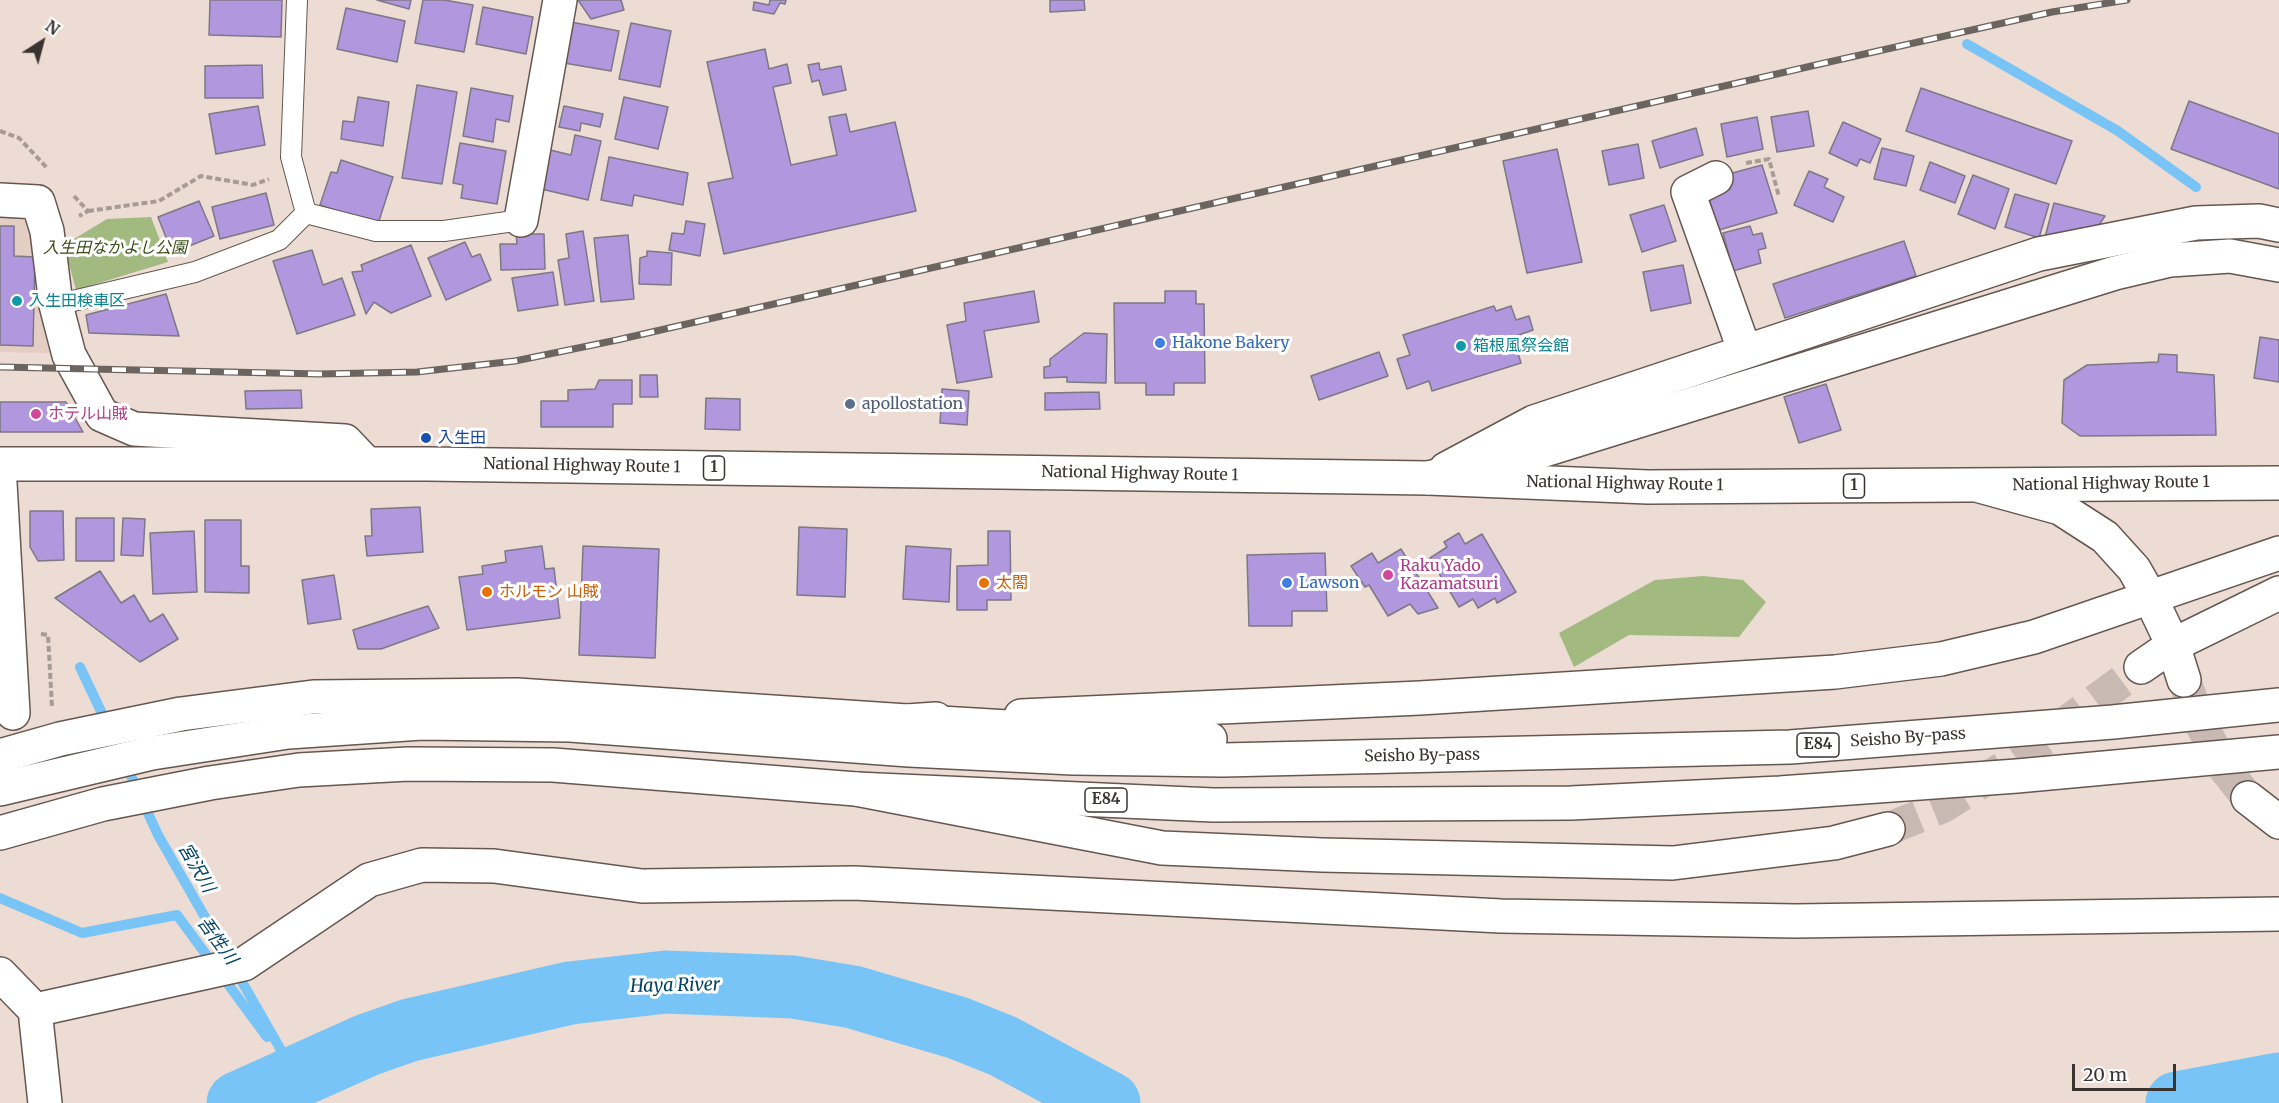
<!DOCTYPE html>
<html>
<head>
<meta charset="utf-8">
<style>
	body { margin:0 }
	#map { position:relative; width:2279px; height:1103px; overflow:hidden; background:#ecdcd4; font-family:Merriweather,serif }
	canvas { display:block }
	.north { position:absolute; left:12px; top:12px; width:60px; height:60px; -webkit-text-stroke:4px #fff; paint-order:stroke; rotate:36deg; font-size:16px; font-weight:700; line-height:24px; text-align:center; color:#3a3431 }
	.north::after { content:''; display:block; margin:auto; width:21px; height:27px; background:#3a3431; clip-path:polygon(50% 0,100% 100%,50% 72%,0 100%) }
	.scale { position:absolute; left:2072px; top:1064px; width:104px; height:27px; box-sizing:border-box; border:3px solid #3a3431; border-top:0; padding-left:8px; font-size:18px; line-height:21px; white-space:nowrap; color:#3a3431; -webkit-text-stroke:4px #fff; paint-order:stroke }
</style>
</head>
<body>
<div id="map">
<canvas width="2279" height="1103"></canvas>
<div class="north">N</div>
<div class="scale">20 m</div>
</div>
<script>
const c = document.querySelector('canvas').getContext('2d');
c.lineJoin = 'round';
function fill(path, color) { c.fillStyle = color; c.fill(path, 'evenodd'); }
const shape = rows => new Path2D(rows.map(r => 'M' + r).join(''));
function stroke(path, color, width, dash) { c.strokeStyle = color; c.lineWidth = width; c.lineCap = dash ? 'butt' : 'round'; c.setLineDash(dash || []); c.stroke(path); }
function write(font, color, halo, rows, align = 'center') {
  c.font = font + ' Merriweather,"Noto Sans JP",serif'; c.lineWidth = 6; c.setLineDash([]); c.textBaseline = 'middle'; c.strokeStyle = halo; c.fillStyle = color; for (const [text, x, y, turn = 0] of rows) {
    c.save(); c.translate(x, y); c.rotate((+turn || 0) * Math.PI / 180); c.textAlign = isNaN(turn) ? turn : align; if (halo) c.strokeText(text, 0, 0); c.fillText(text, 0, 0); c.restore();
  }
}
const built = shape([
	[0,209,15,209,36,226,50,353,0,352]
]);
const green = shape([
	[151,217,168,262,76,290,64,245,107,219],
	[1703,576,1743,580,1766,602,1739,637,1629,635,1574,667,1559,633,1655,580]
]);
const stream = shape([
	[1967,44,2118,131,2196,187],
	[80,667,107,724],
	[125,763,158,835,297,1078],
	[0,898,82,933,177,915,267,1037]
]);
const river = shape([
	[238,1103,367,1045,410,1030,570,993,666,982,793,987,853,997,958,1028,1003,1046,1109,1103],
	[2177,1103,2279,1084]
]);
const building = shape([
	[210,0,282,0,281,37,209,35,210,0],
	[377,0,411,0,409,9,377,0],
	[423,0,444,0,473,5,464,52,415,43,423,0],
	[578,0,621,0,624,10,591,19,578,0],
	[770,0,786,0,785,4,780,3,774,14,753,10,754,2,769,5,770,0],
	[1050,0,1084,0,1085,10,1050,12,1050,0],
	[483,7,533,17,526,54,476,44,483,7],
	[346,8,405,21,397,62,337,49,346,8],
	[571,22,619,31,611,71,564,63,571,22],
	[631,23,671,31,660,87,619,79,631,23],
	[765,49,769,69,787,64,791,83,773,87,791,165,837,155,829,117,846,114,850,132,895,122,916,211,724,254,708,183,733,178,707,62,765,49],
	[819,63,820,70,841,66,846,90,823,95,819,80,812,82,808,65,819,63],
	[262,65,263,98,205,98,205,66,262,65],
	[417,85,457,92,442,184,402,178,417,85],
	[471,88,513,96,509,122,496,119,493,142,463,136,471,88],
	[1921,88,2072,141,2056,184,1906,131,1921,88],
	[358,97,389,102,383,146,341,139,343,121,354,122,358,97],
	[624,97,668,107,658,149,615,139,624,97],
	[2189,101,2279,134,2279,189,2171,149,2189,101],
	[258,106,265,145,216,154,209,114,258,106],
	[564,106,603,114,600,127,581,123,580,131,559,127,564,106],
	[1808,111,1814,146,1777,152,1771,117,1808,111],
	[1757,117,1763,149,1727,157,1721,124,1757,117],
	[1843,122,1881,139,1870,163,1860,159,1857,166,1829,153,1843,122],
	[1696,128,1703,155,1660,168,1652,141,1696,128],
	[575,135,601,141,588,200,537,188,546,149,571,155,575,135],
	[460,143,506,151,497,204,461,198,463,185,453,183,460,143],
	[1638,144,1644,178,1609,185,1602,151,1638,144],
	[1882,148,1914,156,1906,186,1874,179,1882,148],
	[1557,149,1582,262,1527,273,1503,161,1557,149],
	[609,157,688,173,683,205,634,195,632,206,601,200,609,157],
	[341,160,393,177,378,224,320,205,331,172,337,173,341,160],
	[1930,162,1965,176,1955,203,1920,190,1930,162],
	[1762,165,1777,213,1719,230,1708,196,1730,189,1725,175,1762,165],
	[1809,171,1828,179,1824,187,1844,197,1833,222,1794,205,1809,171],
	[1973,175,2009,189,1995,229,1958,214,1973,175],
	[266,193,274,225,220,239,212,207,266,193],
	[2015,194,2049,204,2039,238,2005,227,2015,194],
	[199,201,214,236,172,253,158,217,199,201],
	[2054,203,2105,216,2093,234,2044,241,2054,203],
	[1664,205,1676,241,1642,252,1630,215,1664,205],
	[686,221,705,224,700,256,669,250,672,233,684,234,686,221],
	[0,226,14,226,14,256,35,257,33,346,0,345,0,226],
	[1750,226,1753,235,1762,233,1766,248,1758,250,1761,263,1733,271,1723,233,1750,226],
	[583,231,594,301,565,305,558,260,569,258,566,234,583,231],
	[516,234,544,234,545,269,501,270,500,244,517,244,516,234],
	[628,235,634,299,601,302,594,238,628,235],
	[1904,241,1916,276,1785,318,1773,284,1904,241],
	[465,242,472,257,480,254,491,280,446,300,428,258,465,242],
	[411,245,431,296,391,313,374,302,366,314,352,272,363,271,361,265,411,245],
	[312,250,323,285,342,278,355,315,297,334,273,261,312,250],
	[647,251,672,253,671,285,639,284,640,258,647,256,647,251],
	[1683,265,1691,303,1651,311,1643,272,1683,265],
	[553,272,558,305,518,311,512,278,553,272],
	[1034,291,1039,322,984,331,992,377,957,383,947,325,966,321,964,303,1034,291],
	[1165,291,1196,291,1196,304,1204,304,1205,383,1174,383,1174,395,1146,395,1146,383,1115,383,1114,303,1165,303,1165,291],
	[166,294,179,336,89,333,86,315,166,294],
	[1494,306,1496,311,1511,306,1516,320,1529,316,1533,330,1513,337,1521,363,1432,391,1429,381,1407,389,1397,359,1410,355,1403,335,1494,306],
	[1084,333,1107,334,1106,383,1067,382,1067,377,1044,378,1044,367,1050,366,1050,359,1084,333],
	[2260,337,2279,340,2279,382,2254,378,2260,337],
	[1379,352,1388,376,1319,400,1311,376,1379,352],
	[2159,354,2177,355,2177,372,2214,375,2216,435,2080,436,2062,423,2064,380,2087,365,2158,362,2159,354],
	[640,375,657,375,658,397,640,397,640,375],
	[599,380,632,380,632,404,613,404,613,427,541,427,541,401,568,401,568,390,595,389,599,380],
	[1826,384,1841,430,1799,443,1784,397,1826,384],
	[942,389,969,391,967,425,940,423,942,389],
	[301,390,302,408,246,409,245,391,301,390],
	[1099,392,1100,409,1045,410,1045,393,1099,392],
	[706,398,740,399,740,430,705,429,706,398],
	[0,402,66,402,83,432,0,432,0,402],
	[420,507,423,552,367,556,365,536,372,536,371,509,420,507],
	[30,511,63,511,64,560,38,561,30,547,30,511],
	[76,518,114,518,114,561,76,561,76,518],
	[123,518,145,519,143,556,121,555,123,518],
	[205,520,241,520,241,566,249,566,249,593,205,592,205,520],
	[799,527,847,529,845,597,797,595,799,527],
	[194,531,197,592,153,594,150,533,194,531],
	[988,531,1010,531,1011,600,987,600,987,610,957,610,957,566,988,565,988,531],
	[1459,533,1465,544,1482,534,1516,592,1497,603,1495,598,1478,608,1473,599,1459,607,1430,558,1447,547,1444,542,1459,533],
	[542,546,545,569,554,568,560,618,467,630,459,577,483,574,482,566,506,562,505,551,542,546],
	[583,546,659,549,655,658,579,655,583,546],
	[906,546,951,549,949,602,903,599,906,546],
	[1401,549,1438,608,1418,614,1410,604,1388,616,1369,585,1365,587,1351,566,1372,553,1378,563,1401,549],
	[1325,553,1327,611,1292,611,1292,626,1249,626,1247,555,1325,553],
	[100,571,121,603,134,595,150,622,163,614,178,639,140,662,55,598,100,571],
	[334,575,341,619,308,624,302,580,334,575],
	[428,606,439,628,381,649,358,649,353,630,428,606]
]);
const trunkTunnel = shape([
	[1888,829,1944,806,2017,759,2141,667]
]);
const motorwayTunnel = shape([
	[2184,680,2202,726,2225,769,2248,798]
]);
const path = shape([
	[0,131,19,138,48,169],
	[1746,163,1769,159,1779,197],
	[74,196,88,211,79,216],
	[88,211,159,201,201,176,253,185,269,179],
	[41,634,48,635,52,707]
]);
const service = shape([
	[306,213,376,231,444,231,521,220],
	[56,305,195,272,279,240,306,213,291,157,297,0]
]);
const minor = shape([
	[1716,178,1688,192,1745,352],
	[0,200,38,202,47,231,56,305,69,355,102,415,134,429,345,441,366,463],
	[521,220,560,0],
	[1446,469,1534,422,2039,254,2196,223,2259,221,2279,225],
	[0,483,13,713],
	[35,1010,244,964,369,880,422,865,494,866,642,886,854,883,1501,916,1796,921,2279,914]
]);
const tertiary = shape([
	[0,974,35,1010,45,1103]
]);
const trunk = shape([
	[0,464,427,464,1428,478,1648,487,2279,483],
	[2141,667,2173,645,2279,593],
	[1021,716,1420,698,1835,672,1941,659,2034,637,2279,553],
	[0,756,60,739,181,714,313,697,517,695,907,721,936,719],
	[0,833,103,804,210,783,299,770,408,764,553,765,856,789,1162,848,1322,855,1673,863,1834,843,1888,829]
]);
const motorway = shape([
	[1428,478,1538,452,2115,273,2170,260,2230,256,2279,265],
	[1980,486,2060,508,2105,537,2134,569,2150,597,2173,645,2184,680],
	[907,721,1210,739],
	[0,789,152,753,288,732,422,723,570,725,909,750,1073,758,1223,760,1790,747,2113,722,2279,705],
	[856,789,1213,805,1571,803,1780,793,2017,776,2279,752],
	[2248,798,2279,822]
]);
const rail = shape([
	[0,367,320,374,417,372,515,361,617,340,1829,62,2052,12,2127,0]
]);
const markers = [
	[17,301,6,"#0f9aa8"],
	[1160,343,6,"#3f7fe0"],
	[1461,346,6,"#0f9aa8"],
	[850,404,6,"#5c6f8a"],
	[36,414,6,"#d1479c"],
	[426,438,6,"#1a4fb4"],
	[1388,575,6,"#d1479c"],
	[984,583,6,"#e8710a"],
	[1287,583,6,"#3f7fe0"],
	[487,592,6,"#e8710a"]
];
const shields = [
	[714,468,21],
	[1854,486,21],
	[1818,745,42],
	[1106,800,42]
];
const shieldNames = [
	["1",714,468],
	["1",1854,486],
	["E84",1818,745],
	["E84",1106,800]
];
const parkNames = [
	["入生田なかよし公園",115,248]
];
const cultureNames = [
	["入生田検車区",29,301],
	["箱根風祭会館",1473,346]
];
const shopNames = [
	["Hakone Bakery",1172,343],
	["Lawson",1299,583]
];
const serviceNames = [
	["apollostation",862,404]
];
const hotelNames = [
	["ホテル山賊",48,414],
	["Raku Yado",1400,566],
	["Kazamatsuri",1400,584]
];
const transitNames = [
	["入生田",438,438]
];
const streetNames = [
	["National Highway Route 1",582,466,1],
	["National Highway Route 1",1140,474,1],
	["National Highway Route 1",1625,484,1],
	["National Highway Route 1",2111,484,-1],
	["Seisho By-pass",1908,738,-4],
	["Seisho By-pass",1422,756,-1]
];
const foodNames = [
	["太閤",996,583],
	["ホルモン 山賊",499,592]
];
const waterNames = [
	["宮沢川",196,868,60],
	["吾性川",217,941,54],
	["Haya River",675,986,-1]
];
fill(built, '#e4cdc2');
fill(green, '#a2b980');
stroke(stream, '#78c4f6', 10);
stroke(river, '#78c4f6', 63);
fill(building, '#b197de');
stroke(building, '#7c7885', 1.5);
stroke(trunkTunnel, '#c8bab3', 33, [33, 16]);
stroke(motorwayTunnel, '#c8bab3', 33, [33, 16]);
stroke(service, '#655750', 22);
stroke(minor, '#655750', 36);
stroke(tertiary, '#655750', 36);
stroke(trunk, '#655750', 36);
stroke(motorway, '#655750', 36);
stroke(path, '#a79b95', 4, [6, 3]);
stroke(service, '#fff', 20);
stroke(minor, '#fff', 33);
stroke(tertiary, '#fff', 33);
stroke(trunk, '#fff', 33);
stroke(motorway, '#fff', 33);
stroke(rail, '#6c645f', 7);
stroke(rail, '#fff', 4.5, [14]);
for (const [x, y, r, color] of markers) { const dot = new Path2D(); dot.arc(x, y, r, 0, 2 * Math.PI); c.fillStyle = color; c.fill(dot); stroke(dot, '#fff', 2); }
for (const [x, y, w] of shields) { const box = new Path2D(); box.roundRect(x - w / 2, y - 12, w, 24, 4.5); c.fillStyle = '#fff'; c.fill(box); stroke(box, '#3a3431', 1.5); }
write('bold 15px', '#3a3431', null, shieldNames);
write('italic 16px', '#394c17', '#fff', parkNames);
write('16px', '#0d838f', '#fff', cultureNames, 'left');
write('16px', '#366cbe', '#fff', shopNames, 'left');
write('16px', '#4e5e75', '#fff', serviceNames, 'left');
write('16px', '#b23c85', '#fff', hotelNames, 'left');
write('16px', '#164399', '#fff', transitNames, 'left');
write('16px', '#3a3431', '#fff', streetNames);
write('16px', '#c56008', '#fff', foodNames, 'left');
write('italic 18px', '#004262', '#fff', waterNames);
</script>
</body>
</html>
